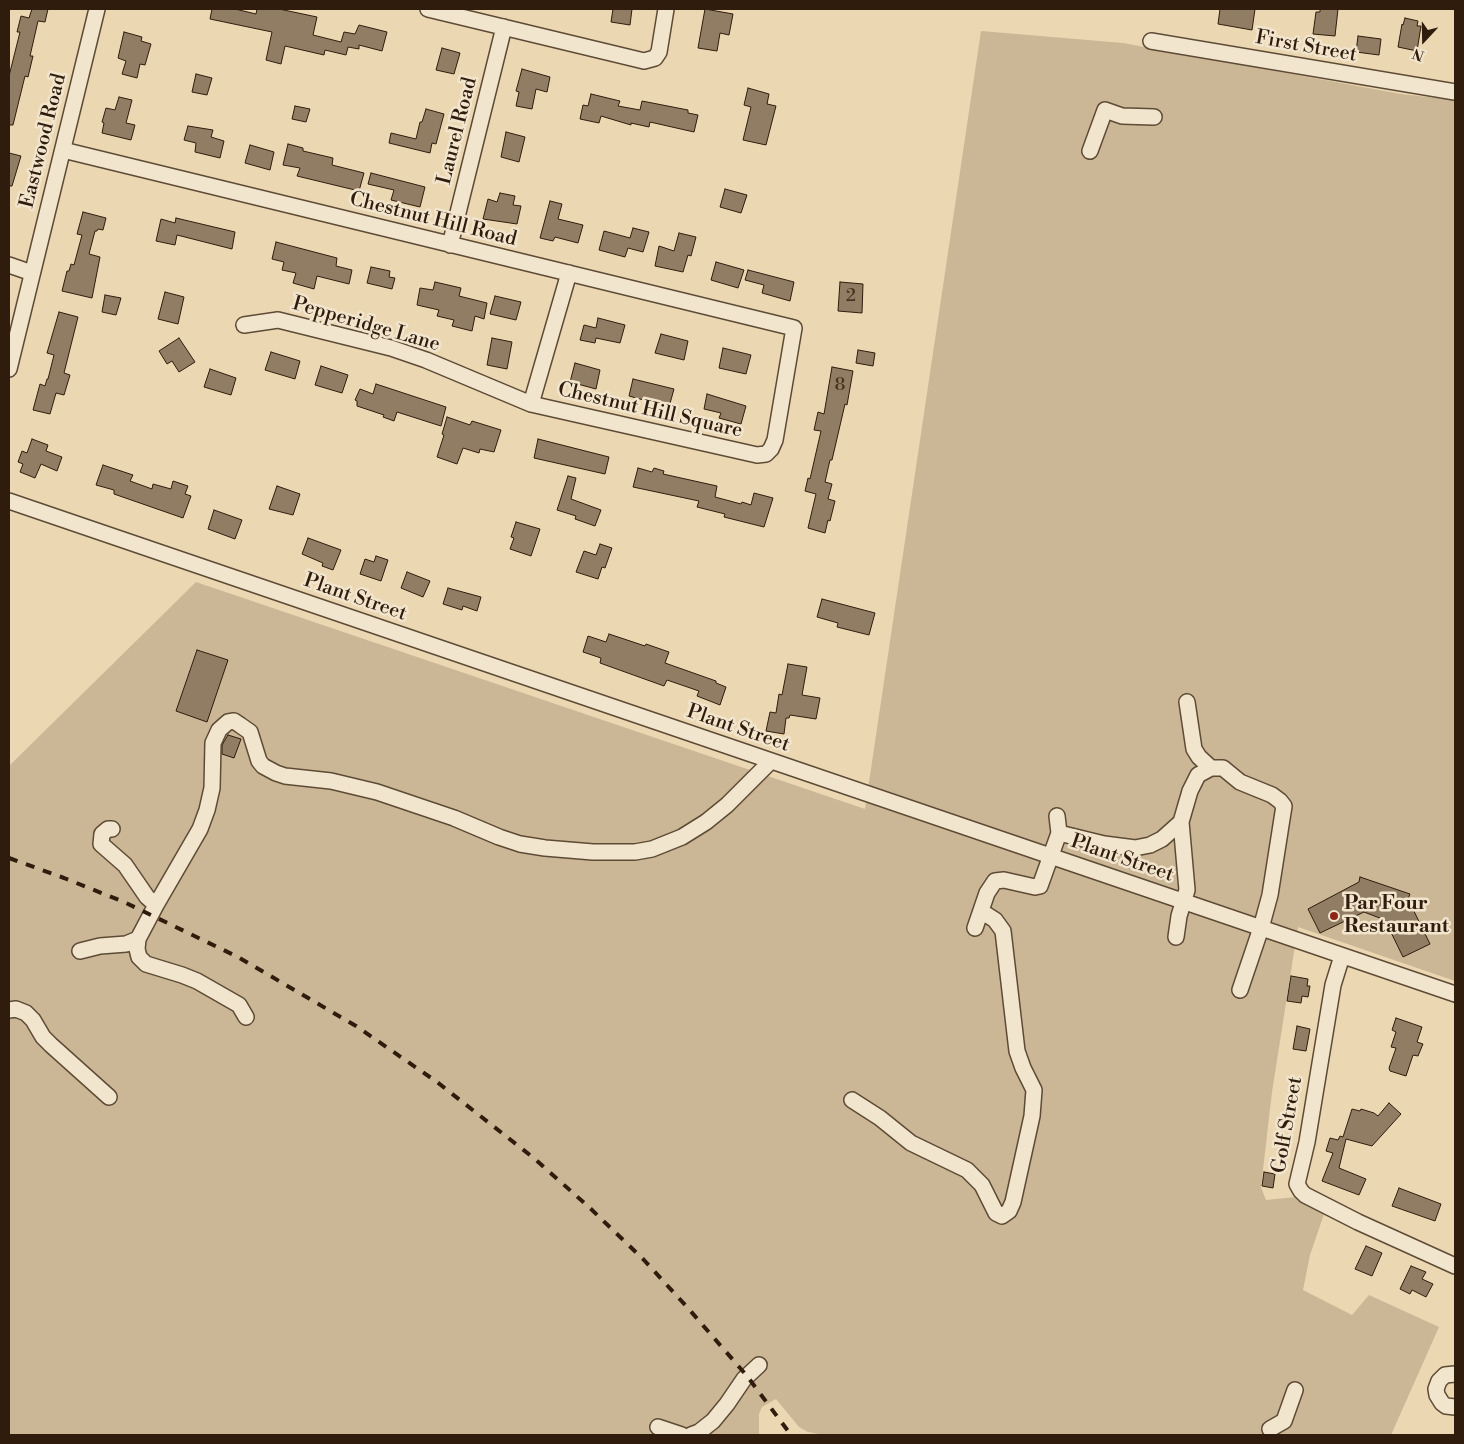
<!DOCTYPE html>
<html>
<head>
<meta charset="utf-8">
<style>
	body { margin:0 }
	#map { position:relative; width:1464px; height:1444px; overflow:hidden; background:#ebd7b2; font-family:"Libre Bodoni",serif }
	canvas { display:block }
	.frame { position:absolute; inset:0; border:10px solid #2f1c0d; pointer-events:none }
	.north { position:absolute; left:1399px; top:15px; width:50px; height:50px; -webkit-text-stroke:4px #f2e5cd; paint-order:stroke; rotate:201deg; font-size:14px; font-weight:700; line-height:20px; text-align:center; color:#2f1c0d }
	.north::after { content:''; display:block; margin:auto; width:18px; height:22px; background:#2f1c0d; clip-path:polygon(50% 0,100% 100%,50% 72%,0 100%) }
</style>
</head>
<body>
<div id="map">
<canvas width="1464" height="1444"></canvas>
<div class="frame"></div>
<div class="north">N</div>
</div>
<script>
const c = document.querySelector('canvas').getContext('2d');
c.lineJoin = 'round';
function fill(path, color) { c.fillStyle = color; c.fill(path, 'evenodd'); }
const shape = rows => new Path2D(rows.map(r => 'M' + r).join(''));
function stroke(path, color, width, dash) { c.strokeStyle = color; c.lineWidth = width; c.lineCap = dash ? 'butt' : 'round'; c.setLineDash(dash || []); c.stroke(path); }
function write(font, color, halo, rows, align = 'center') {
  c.font = font + ' "Libre Bodoni",serif'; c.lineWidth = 5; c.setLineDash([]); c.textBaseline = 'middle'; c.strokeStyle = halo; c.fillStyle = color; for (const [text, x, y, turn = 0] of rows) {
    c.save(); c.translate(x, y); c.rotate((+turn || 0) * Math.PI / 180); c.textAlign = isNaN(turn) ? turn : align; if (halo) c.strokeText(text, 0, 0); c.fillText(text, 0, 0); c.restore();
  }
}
const green = shape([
	[981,31,1123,43,1401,94,1455,100,1455,981,1298,927,1272,1092,1261,1187,1266,1200,1296,1197,1325,1211,1310,1255,1303,1290,1352,1315,1369,1295,1439,1327,1391,1435,824,1435,808,1432,799,1427,776,1399,762,1407,759,1414,759,1435,9,1435,9,766,196,582,865,809]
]);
const building = shape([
	[32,9,48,9,45,22,38,21,30,56,33,56,28,77,25,76,13,125,9,125,9,76,20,32,17,32,21,16,29,18,32,9],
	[212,9,235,9,256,14,257,9,279,9,317,17,313,35,341,42,344,32,355,34,359,25,387,32,382,51,359,45,359,49,348,47,346,55,325,50,324,55,285,46,281,64,266,60,272,32,210,19,212,9],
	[613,9,632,9,630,25,611,22,613,9],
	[705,9,733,14,729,35,720,33,717,51,698,48,705,9],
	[1220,9,1255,9,1252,30,1218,24,1220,9],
	[1320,9,1338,9,1335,36,1313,34,1316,12,1320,12,1320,9],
	[1405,18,1418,21,1417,26,1421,26,1417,51,1398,47,1402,24,1403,25,1405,18],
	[124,32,142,37,141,41,151,44,145,65,140,64,137,78,122,74,126,61,118,58,124,32],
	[1358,36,1381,39,1379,55,1356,52,1358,36],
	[442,48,460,53,454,74,436,70,442,48],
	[522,69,550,77,547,92,536,89,532,109,516,106,519,92,516,91,522,69],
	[196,74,212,78,207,95,192,92,196,74],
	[748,88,769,94,767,104,776,106,766,145,743,140,751,107,744,105,748,88],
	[591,94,620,101,618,106,640,110,642,101,688,110,688,113,698,115,694,132,650,122,649,127,631,123,631,125,601,116,599,123,580,119,583,105,588,106,591,94],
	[119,97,132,100,126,123,135,125,131,140,102,133,104,123,102,122,106,108,115,110,119,97],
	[295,106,310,109,306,122,292,119,295,106],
	[426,109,444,114,436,144,432,143,430,153,389,143,391,133,416,139,420,122,422,122,426,109],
	[188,126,213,130,211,137,224,141,220,158,195,152,196,143,184,140,188,126],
	[506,132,525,137,519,162,501,157,506,132],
	[288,144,303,148,303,151,333,158,332,165,364,173,359,191,297,176,300,168,283,165,288,144],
	[250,145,274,152,270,170,245,163,250,145],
	[9,153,21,156,12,186,9,186,9,153],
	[371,173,425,187,420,207,391,200,394,190,368,184,371,173],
	[725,189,747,195,741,213,720,207,725,189],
	[500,193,515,196,513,205,521,206,517,224,483,219,488,199,497,202,500,193],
	[550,201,562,204,558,219,583,225,578,243,555,237,553,241,540,238,550,201],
	[83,212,106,218,103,230,98,229,97,231,95,231,89,254,100,257,92,298,62,291,67,271,69,271,71,264,74,265,82,235,77,234,83,212],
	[176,218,235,232,232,249,177,235,175,245,156,241,161,219,175,223,176,218],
	[633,228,649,232,643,252,628,248,625,257,599,250,604,231,630,238,633,228],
	[679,233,696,237,691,256,688,255,683,272,655,266,659,246,674,251,679,233],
	[276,242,337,258,336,266,352,270,349,284,317,276,314,289,293,283,296,273,282,270,284,262,272,259,276,242],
	[716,262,744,270,738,288,711,280,716,262],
	[371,267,390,271,389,277,395,278,392,289,367,283,371,267],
	[748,270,794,282,790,301,762,293,764,285,745,280,748,270],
	[435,282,461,288,459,296,487,303,484,319,475,316,472,331,452,326,454,320,437,316,439,310,417,305,420,288,433,290,435,282],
	[840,282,863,284,862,313,838,311,840,282],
	[165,292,184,297,178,324,158,319,165,292],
	[105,295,121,298,116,315,102,312,105,295],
	[495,296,521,302,516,320,490,314,495,296],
	[59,312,78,317,64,373,70,375,64,395,56,393,50,414,33,410,40,384,45,386,47,379,48,379,54,355,47,353,59,312],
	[598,318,625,325,620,343,596,338,595,343,580,340,584,325,596,328,598,318],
	[661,334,688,341,684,360,655,353,661,334],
	[179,338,195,362,179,372,172,361,167,364,159,351,179,338],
	[492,338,512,342,507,369,487,365,492,338],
	[723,348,751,355,746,374,719,368,723,348],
	[858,350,875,353,873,366,856,363,858,350],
	[271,352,300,361,295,379,265,370,271,352],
	[575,363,600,370,596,389,570,382,575,363],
	[321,366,348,375,342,393,315,385,321,366],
	[832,367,853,371,847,405,845,404,832,460,830,460,825,482,832,484,828,499,835,501,830,521,828,520,825,533,808,528,816,494,805,491,808,478,810,479,821,431,814,430,818,412,824,414,832,367],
	[210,369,236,378,231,395,204,387,210,369],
	[633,379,674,389,669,407,629,396,633,379],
	[376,384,446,407,441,426,397,412,394,421,383,417,384,415,357,406,357,401,355,400,360,389,373,394,376,384],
	[707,394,746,406,741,424,719,418,721,413,704,409,707,394],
	[447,417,470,425,472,421,501,430,494,452,480,449,479,453,463,448,457,464,437,457,444,435,442,434,447,417],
	[32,439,48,445,46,451,62,457,57,471,41,464,35,478,20,472,23,464,18,462,22,451,27,453,32,439],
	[538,439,609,457,605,474,534,458,538,439],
	[103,465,133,475,130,481,152,489,153,484,171,489,173,481,188,486,185,494,191,496,183,518,114,494,114,490,96,485,103,465],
	[638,468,652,472,654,468,664,471,663,474,717,486,715,497,741,504,742,502,751,505,754,493,773,498,764,527,724,517,725,514,697,507,699,501,633,487,638,468],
	[568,476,576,478,571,499,601,510,595,526,575,519,576,516,557,510,568,476],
	[277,486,300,494,293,515,269,509,277,486],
	[214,510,242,520,235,539,208,529,214,510],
	[516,522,540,529,531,556,510,549,514,538,511,537,516,522],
	[308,538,341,550,333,570,322,566,323,563,302,554,308,538],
	[600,544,612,548,605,568,602,567,598,579,576,572,584,551,596,555,600,544],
	[376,556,388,560,381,581,360,574,365,559,374,562,376,556],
	[407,572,430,581,423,597,401,588,407,572],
	[448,588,481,597,477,611,463,606,462,610,443,604,448,588],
	[822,599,875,613,869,635,837,627,838,623,817,617,822,599],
	[609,634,645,646,646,644,669,652,665,663,716,681,716,683,726,687,720,705,697,696,699,691,667,680,664,686,600,663,601,658,583,652,588,636,606,642,609,634],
	[197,650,228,660,207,722,176,711,197,650],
	[788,664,807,667,802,695,820,698,816,719,790,715,789,718,786,718,784,734,766,731,770,712,776,713,779,694,782,695,788,664],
	[228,735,241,739,234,758,222,754,222,745,228,735],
	[1360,877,1410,894,1408,899,1430,944,1403,957,1385,920,1364,912,1320,933,1308,909,1359,882,1360,877],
	[1291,976,1308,979,1307,986,1310,986,1308,997,1302,996,1301,1003,1287,1001,1291,976],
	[1396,1018,1422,1027,1417,1042,1423,1044,1418,1056,1413,1055,1406,1076,1390,1071,1389,1068,1396,1048,1391,1047,1396,1032,1392,1030,1396,1018],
	[1297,1026,1310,1029,1306,1051,1293,1049,1297,1026],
	[1389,1103,1401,1114,1372,1146,1346,1139,1339,1168,1366,1179,1359,1195,1322,1181,1333,1153,1326,1151,1330,1138,1338,1140,1340,1136,1343,1137,1352,1109,1360,1111,1361,1109,1374,1113,1378,1116,1389,1103],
	[1264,1172,1275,1174,1273,1188,1262,1186,1264,1172],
	[1399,1188,1441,1204,1435,1221,1392,1206,1399,1188],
	[1366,1246,1382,1253,1372,1276,1355,1269,1366,1246],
	[1411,1266,1426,1272,1422,1279,1433,1284,1426,1297,1412,1290,1410,1294,1400,1289,1411,1266]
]);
const minor = shape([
	[428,9,644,61,655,58,659,52,666,9],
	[1151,41,1455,92],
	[63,150,794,328,775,440,771,449,766,454,757,455,531,404,426,360,391,348,278,320,244,325],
	[1090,151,1105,110,1122,116,1154,117],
	[450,245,504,27],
	[9,265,32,273],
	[9,369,97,9],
	[531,404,569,273],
	[9,501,1455,994],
	[1187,702,1194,749,1199,757,1211,768],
	[1057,816,1059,833],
	[112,829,108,829,102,834,101,844,125,865,147,897,156,905],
	[975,928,987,893,995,881,1004,880,1035,887,1040,886,1059,833,1104,844,1135,848,1150,845,1162,839,1181,822],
	[1176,937,1179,916,1187,890,1181,822,1183,815,1190,791,1198,775,1211,768,1223,768,1240,782,1272,795,1280,801,1284,806,1270,895,1261,928,1240,990],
	[80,951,100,946,126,944,138,939],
	[1342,956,1333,985,1307,1142,1297,1184,1301,1191,1305,1195,1358,1222,1455,1266],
	[9,1010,16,1009,26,1013,33,1020,43,1037,51,1045,109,1097],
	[246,1017,239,1005,197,981,182,975,146,964,139,957,137,949,138,939,156,905,200,829,207,810,212,788,213,743,219,730,228,722,234,721,240,725,250,732,259,761,263,766,276,773,285,776,331,781,377,792,454,818,499,837,520,844,545,848,593,852,635,852,652,849,682,837,706,822,727,805,771,761],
	[852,1100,880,1118,911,1143,967,1170,982,1185,996,1213,1002,1216,1009,1211,1013,1202,1032,1116,1034,1090,1023,1068,1017,1051,1003,931,995,920,981,911],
	[1455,1374,1445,1375,1439,1381,1436,1389,1437,1395,1442,1403,1446,1406,1455,1407],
	[658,1427,682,1435],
	[1270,1429,1284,1421,1295,1390],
	[691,1435,699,1432,713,1421,727,1404,744,1379,759,1365]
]);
const rail = shape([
	[9,858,64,878,124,902,238,957,356,1026,437,1082,535,1159,591,1209,644,1260,687,1307,747,1376,791,1435]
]);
const markers = [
	[1334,916,5,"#8f2418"]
];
const numberNames = [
	["2",851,297],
	["8",840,386]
];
const streetNames = [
	["First Street",1306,47,10],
	["Laurel Road",458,131,-76],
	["Eastwood Road",44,141,-76],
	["Chestnut Hill Road",433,220,14],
	["Pepperidge Lane",366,325,16],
	["Chestnut Hill Square",650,411,13],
	["Plant Street",355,598,19],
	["Plant Street",738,729,19],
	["Plant Street",1122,859,19],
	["Golf Street",1288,1125,-80]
];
const poiNames = [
	["Par Four",1344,904],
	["Restaurant",1344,927]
];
fill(green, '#cbb796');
fill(building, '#917d63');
stroke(building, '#2f1c0d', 1);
stroke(minor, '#5e4b36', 18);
stroke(minor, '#f2e5cd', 15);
stroke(rail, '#2f1c0d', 4, [9, 9]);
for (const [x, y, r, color] of markers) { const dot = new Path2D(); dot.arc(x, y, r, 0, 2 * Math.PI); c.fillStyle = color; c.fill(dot); stroke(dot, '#f2e5cd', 2); }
write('18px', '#483422', null, numberNames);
write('20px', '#2f1c0d', '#f2e5cd', streetNames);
write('bold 20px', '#2f1c0d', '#f2e5cd', poiNames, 'left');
</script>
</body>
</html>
